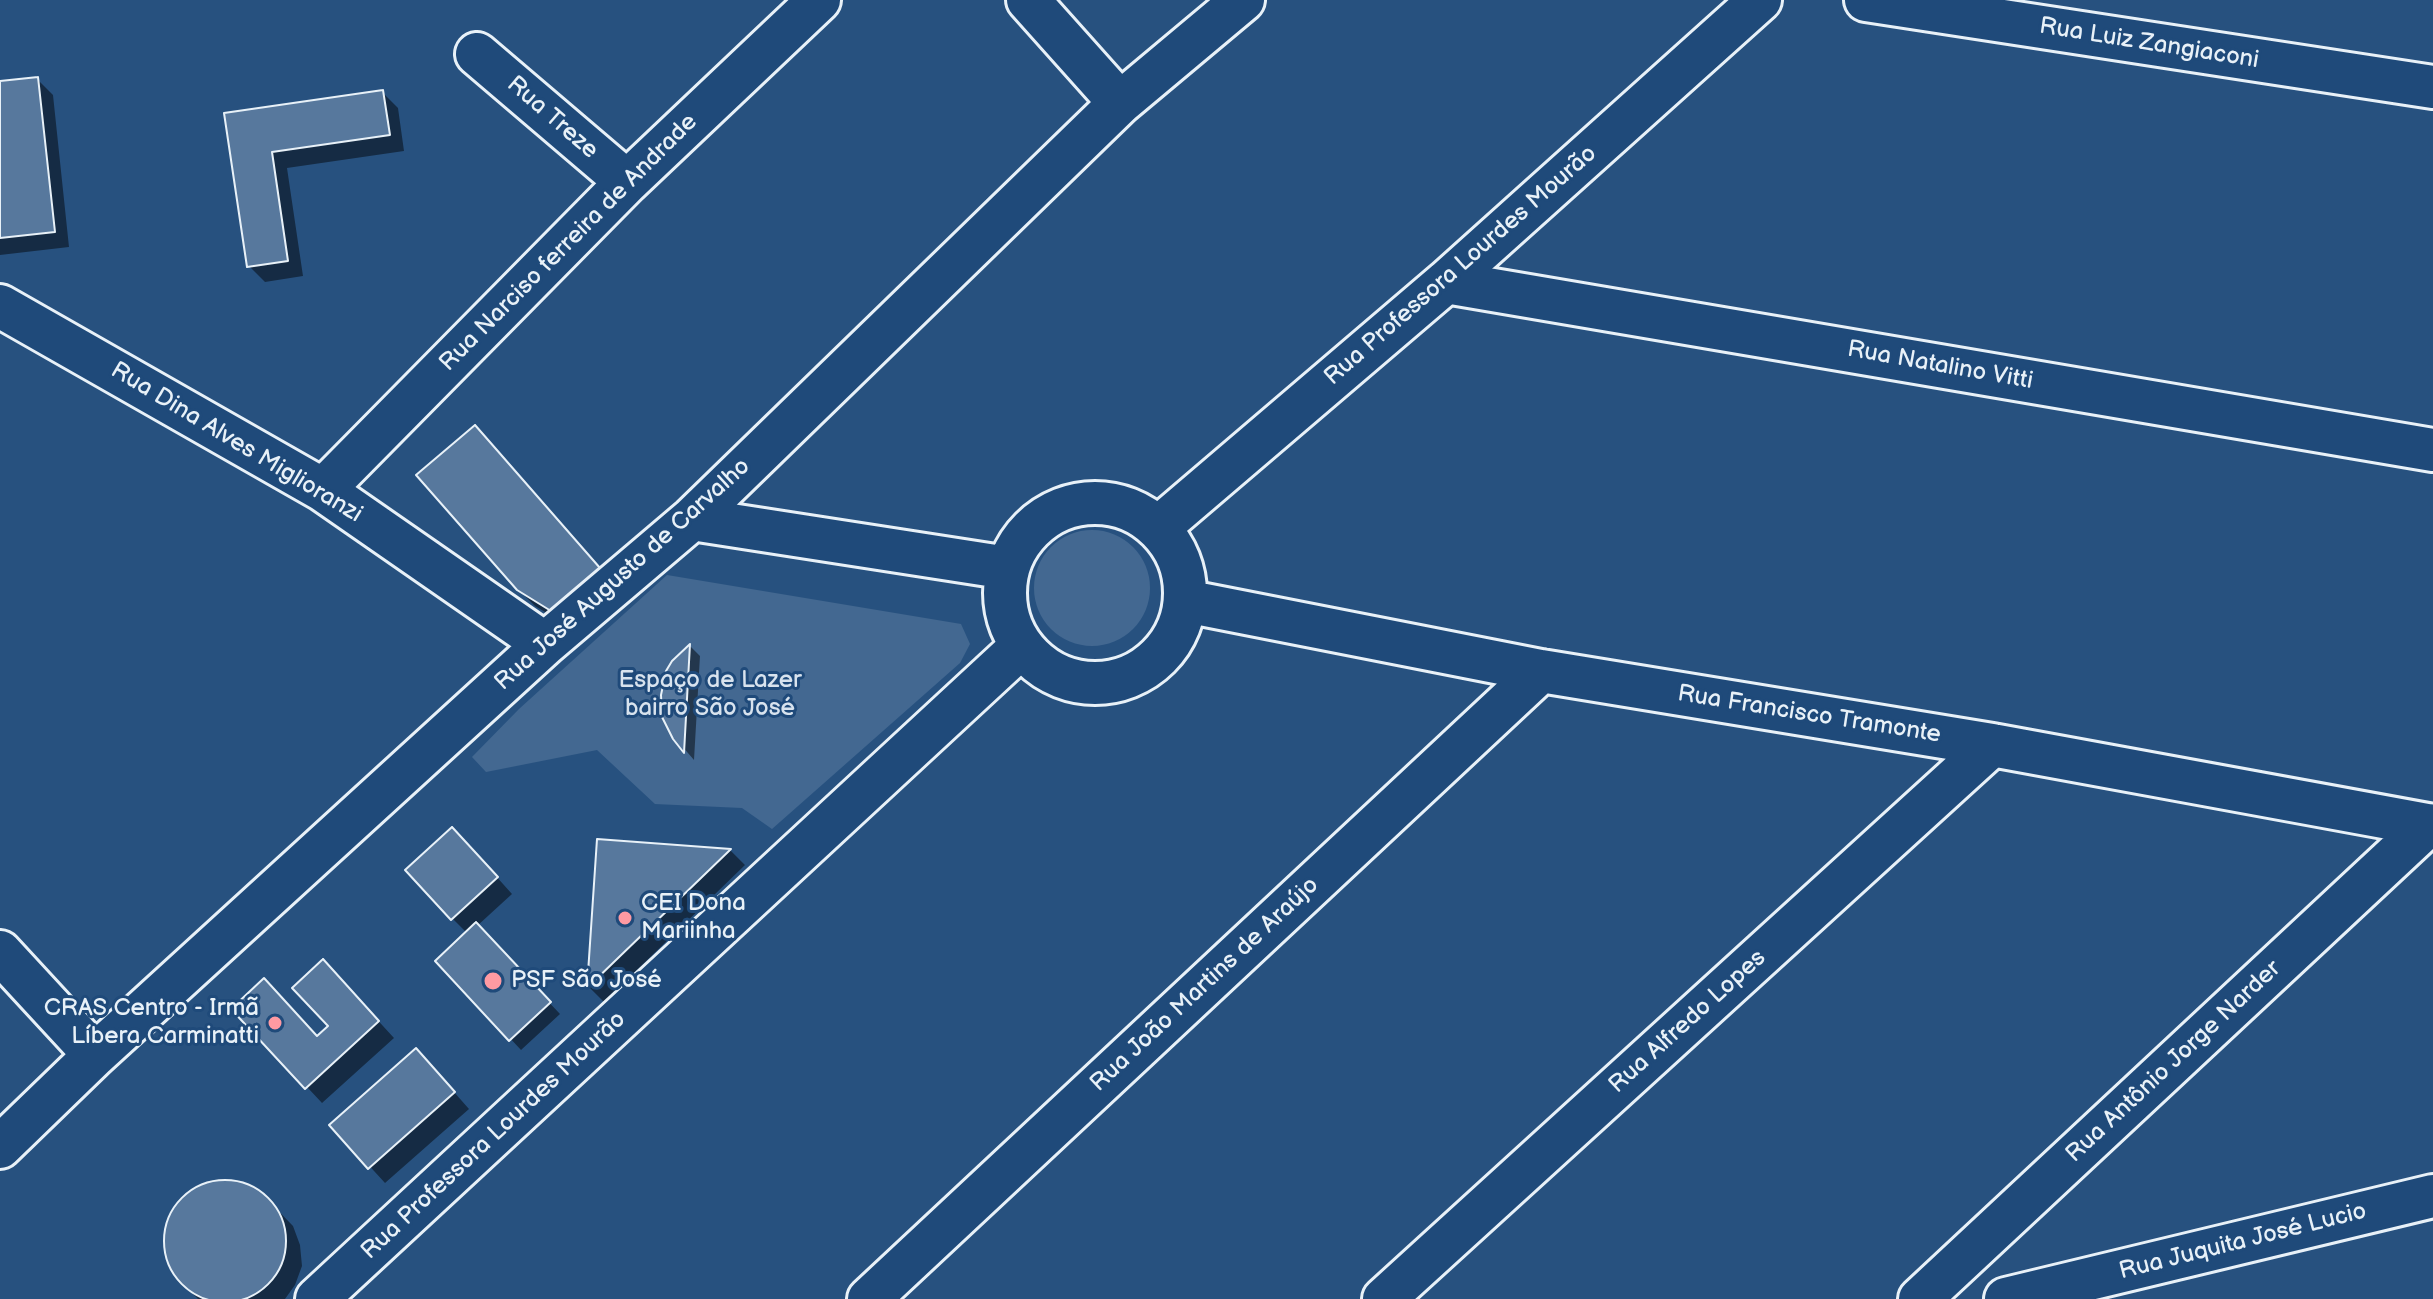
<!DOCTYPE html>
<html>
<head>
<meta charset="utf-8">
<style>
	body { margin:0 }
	canvas { display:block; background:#27517f }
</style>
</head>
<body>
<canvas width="2433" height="1299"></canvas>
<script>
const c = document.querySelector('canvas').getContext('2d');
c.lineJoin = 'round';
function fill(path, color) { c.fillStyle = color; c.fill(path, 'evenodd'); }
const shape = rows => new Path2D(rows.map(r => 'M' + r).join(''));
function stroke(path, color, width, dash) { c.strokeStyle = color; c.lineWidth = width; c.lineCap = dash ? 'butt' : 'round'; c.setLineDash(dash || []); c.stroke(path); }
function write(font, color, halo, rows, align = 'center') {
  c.font = font + ' "Balsamiq Sans",sans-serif'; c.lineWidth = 6; c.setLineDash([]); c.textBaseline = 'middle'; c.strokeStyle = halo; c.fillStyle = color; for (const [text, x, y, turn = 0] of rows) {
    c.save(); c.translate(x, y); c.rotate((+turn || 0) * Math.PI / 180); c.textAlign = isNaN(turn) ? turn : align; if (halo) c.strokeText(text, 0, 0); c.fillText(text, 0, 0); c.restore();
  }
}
const green = shape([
	'1034 588a58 58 0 1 1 116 0a58 58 0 1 1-116 0Z',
	[667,575,961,624,970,644,960,663,772,829,742,808,655,804,597,750,486,772,472,757,519,709]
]);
const shadow = shape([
	[37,79,53,95,69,247,0,255,0,83],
	[382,92,398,108,404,151,287,168,303,276,265,282,249,266,226,115],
	[490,443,614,585,567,625,535,606,518,589],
	[690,646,700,656,694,760,675,738,674,662],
	[598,841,730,850,745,865,604,1002,589,987],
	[468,845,512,894,477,926,560,1014,521,1050,438,961,467,933,452,918],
	[339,978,394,1038,322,1103,234,1009,317,1038,330,1026],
	[431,1066,469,1109,385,1183,332,1125],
	[226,1181,245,1185,262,1194,293,1226,300,1245,302,1266,295,1285,285,1299,198,1299,176,1277,167,1260,165,1240,168,1222,177,1205,191,1192,207,1184]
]);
const building = shape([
	[38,77,55,232,0,238,0,81,38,77],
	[383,90,390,135,272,152,288,261,247,267,224,113,383,90],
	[475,425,600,568,551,611,517,590,416,475,475,425],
	[690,644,684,753,673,739,662,717,661,695,666,671,672,661,690,644],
	[452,827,498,877,451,920,405,870,452,827],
	[597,839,731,849,587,988,597,839],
	[476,922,551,1002,509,1041,435,961,476,922],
	[323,959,379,1021,305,1089,231,1009,264,978,317,1036,328,1026,292,988,323,959],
	[416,1048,455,1092,368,1169,329,1125,416,1048],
	'164 1241a61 61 0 1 1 122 0a61 61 0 1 1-122 0Z'
]);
const minor = shape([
	[1028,0,1120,103],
	[1866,0,2433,87],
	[477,54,627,182],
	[1446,282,2433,450],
	[0,306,323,490,545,644],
	[323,490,627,182,819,0],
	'1005 593a90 90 0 1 1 180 0a90 90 0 1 1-180 0Z',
	[692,519,1008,568],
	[1158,528,1446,282,1760,0],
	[1185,601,1541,671,1992,745,2433,826],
	[0,952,95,1055],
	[0,1147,95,1055,545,644,692,519,1120,103,1243,0],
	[317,1299,1022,646],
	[869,1299,1541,671],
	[1384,1299,1992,745],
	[1920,1299,2428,825],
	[2006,1299,2433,1196]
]);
const markers = [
	[625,918,8,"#ff9aa2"],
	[493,981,10,"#ff9aa2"],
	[275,1023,8,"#ff9aa2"]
];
const streetNames = [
	["Rua Luiz Zangiaconi",2149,44,9],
	["Rua Treze",552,118,41],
	["Rua Narciso ferreira de Andrade",569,243,-45],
	["Rua Professora Lourdes Mourão",1461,266,-41],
	["Rua Natalino Vitti",1940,366,10],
	["Rua Dina Alves Miglioranzi",236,443,31],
	["Rua José Augusto de Carvalho",623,575,-42],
	["Rua Francisco Tramonte",1809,715,9],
	["Rua João Martins de Araújo",1205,985,-43],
	["Rua Alfredo Lopes",1688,1022,-42],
	["Rua Antônio Jorge Narder",2174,1062,-43],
	["Rua Professora Lourdes Mourão",494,1136,-43],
	["Rua Juquita José Lucio",2243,1242,-14]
];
const parkNames = [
	["Espaço de Lazer",710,681],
	["bairro São José",710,709]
];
const poiNames = [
	["CEI Dona",641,904],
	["Mariinha",641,932],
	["PSF São José",511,981],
	["CRAS Centro - Irmã",259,1009,"right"],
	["Líbera Carminatti",259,1037,"right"]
];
fill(green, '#436891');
fill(shadow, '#0007');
fill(building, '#57789d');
stroke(building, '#e8f1f8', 2);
stroke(minor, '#e8f1f8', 48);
stroke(minor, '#1f4a7a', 42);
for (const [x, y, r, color] of markers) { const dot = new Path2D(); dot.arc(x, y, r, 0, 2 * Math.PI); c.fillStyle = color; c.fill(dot); stroke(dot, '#1f4a7a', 3); }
write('24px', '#e8f1f8', '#1f4a7a', streetNames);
write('24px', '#d8e3ee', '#1f4a7a', parkNames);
write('24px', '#e8f1f8', '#1f4a7a', poiNames, 'left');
</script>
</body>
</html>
